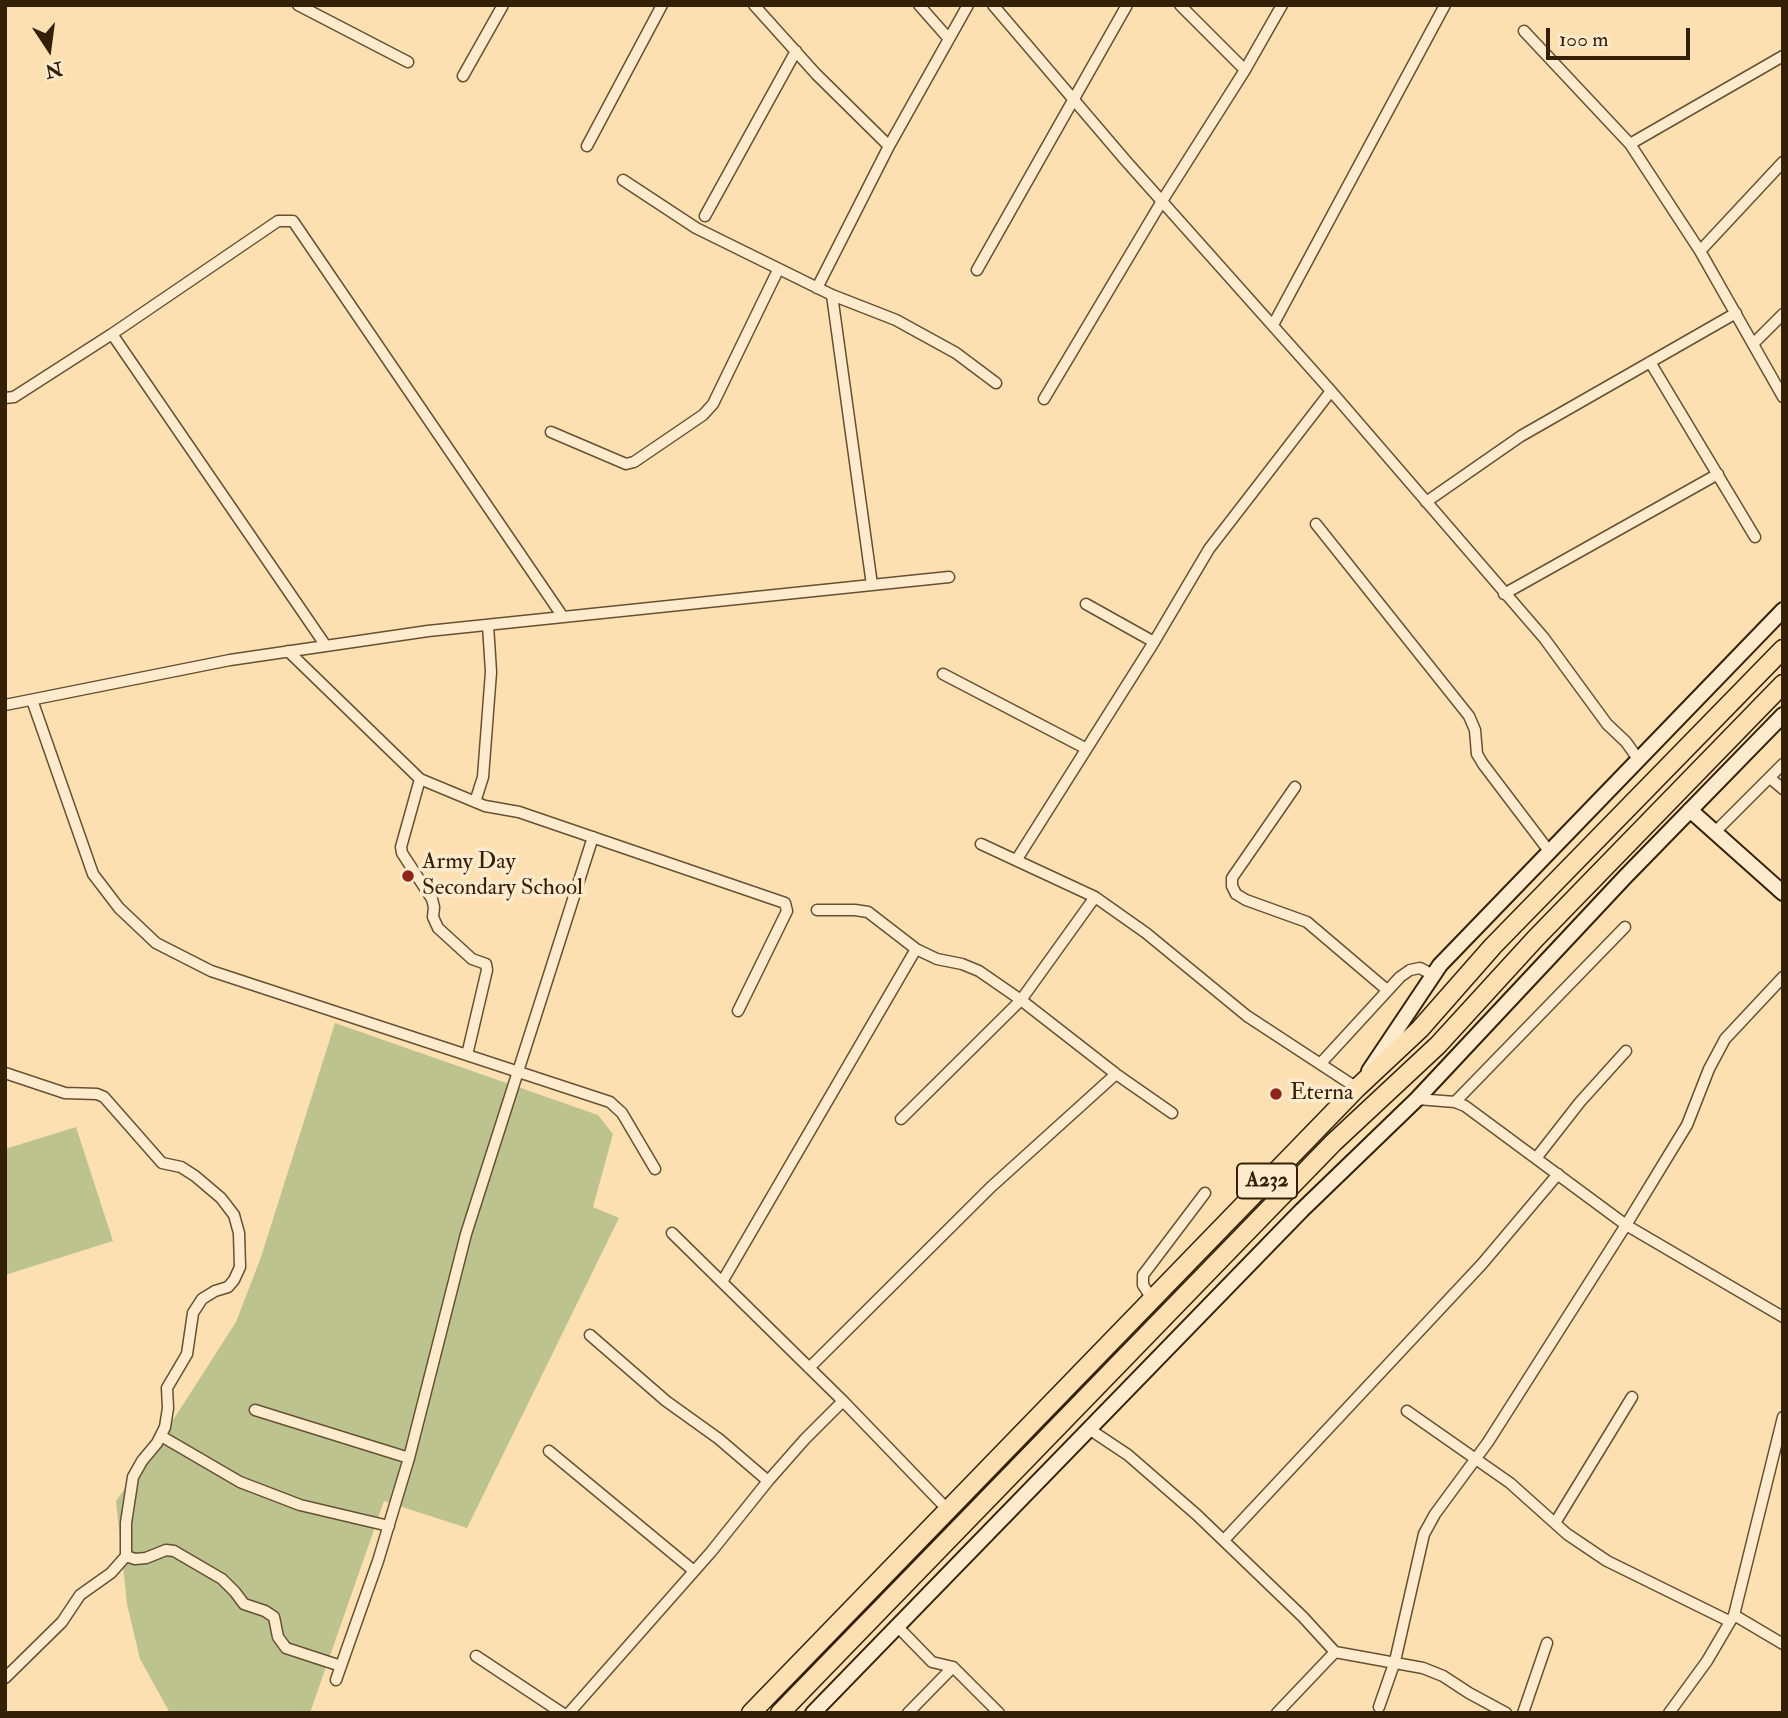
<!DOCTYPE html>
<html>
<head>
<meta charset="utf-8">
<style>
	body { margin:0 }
	#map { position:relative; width:1788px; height:1718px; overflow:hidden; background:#fde0b2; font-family:"IM FELL Double Pica",serif }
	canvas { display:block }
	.frame { position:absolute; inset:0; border:7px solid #332007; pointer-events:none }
	.north { position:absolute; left:14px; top:14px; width:70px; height:70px; -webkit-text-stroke:5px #feebcd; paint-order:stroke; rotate:167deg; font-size:19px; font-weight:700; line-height:28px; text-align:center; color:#332007 }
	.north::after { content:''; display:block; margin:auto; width:24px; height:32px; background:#332007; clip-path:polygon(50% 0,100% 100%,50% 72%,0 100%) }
	.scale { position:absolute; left:1546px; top:28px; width:144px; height:32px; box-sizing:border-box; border:4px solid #332007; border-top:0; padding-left:9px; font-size:21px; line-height:24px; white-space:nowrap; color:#332007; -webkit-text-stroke:5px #feebcd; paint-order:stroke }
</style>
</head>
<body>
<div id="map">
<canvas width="1788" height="1718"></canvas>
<div class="frame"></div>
<div class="north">N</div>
<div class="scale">100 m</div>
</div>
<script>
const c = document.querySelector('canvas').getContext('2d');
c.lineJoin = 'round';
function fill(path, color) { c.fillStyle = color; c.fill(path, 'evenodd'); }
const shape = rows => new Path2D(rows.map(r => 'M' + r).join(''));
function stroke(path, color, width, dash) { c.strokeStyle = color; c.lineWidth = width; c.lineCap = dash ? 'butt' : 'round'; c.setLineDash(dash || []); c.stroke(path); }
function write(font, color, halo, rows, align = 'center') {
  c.font = font + ' "IM FELL Double Pica",serif'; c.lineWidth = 7; c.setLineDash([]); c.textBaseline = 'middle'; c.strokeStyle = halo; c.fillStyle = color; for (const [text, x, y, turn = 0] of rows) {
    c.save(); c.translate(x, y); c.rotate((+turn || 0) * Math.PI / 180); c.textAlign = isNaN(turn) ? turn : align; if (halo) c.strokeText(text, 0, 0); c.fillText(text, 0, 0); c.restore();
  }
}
const green = shape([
	[335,1023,598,1115,613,1134,593,1207,619,1218,467,1528,384,1501,310,1713,170,1713,140,1659,127,1604,116,1501,175,1417,236,1322,261,1257],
	[76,1127,113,1241,5,1275,5,1149]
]);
const street = shape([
	[298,5,408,62],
	[754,5,816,74,889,146,968,5],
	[919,5,949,39],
	[993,5,1126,161,1331,391,1544,638,1607,724,1626,742,1638,759],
	[1180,5,1245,70],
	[1524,31,1630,144,1700,251,1783,397],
	[463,76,503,5],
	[1630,144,1783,56],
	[587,146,662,5],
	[623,180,696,228,832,295,896,320,956,353,996,383],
	[705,216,796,51],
	[1700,251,1783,162],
	[977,270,1127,5],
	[817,288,889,146],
	[832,295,872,585],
	[1273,325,1445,5],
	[112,334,326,646],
	[1753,344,1783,314],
	[1650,362,1755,537],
	[5,398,14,397,112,334,278,221,293,221,563,617],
	[1044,399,1162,201,1245,70,1282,5],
	[551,432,626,464,634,462,703,415,713,404,778,270],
	[1426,502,1521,436,1736,313],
	[1316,524,1469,716,1475,730,1477,754,1483,764,1549,851],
	[1504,594,1718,474],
	[1086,604,1154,642],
	[288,651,420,779,485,806,519,812,785,903,787,911,738,1011],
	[943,674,1085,748],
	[32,700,93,874,119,908,156,943,211,971,610,1102,622,1113,655,1169],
	[5,705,230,660,428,631,949,577],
	[1770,778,1783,789],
	[420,779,401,847,402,853,432,899,434,907,433,917,438,928,472,959,486,964,487,970,467,1055],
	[1295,787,1232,878,1232,886,1236,894,1246,900,1307,922,1387,990],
	[475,802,483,777,491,672,488,625],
	[1715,832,1783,764],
	[981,844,1095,897,1146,933,1247,1016,1357,1088],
	[1017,859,1154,642,1209,549,1331,391],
	[817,910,855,910,868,912,916,949,937,959,962,964,979,971,1021,1000,1116,1074,1172,1113],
	[1321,1063,1400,977,1410,970,1420,968,1433,975],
	[5,1073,65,1093,97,1094,104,1097,162,1163,181,1167,195,1176,221,1198,234,1215,239,1233,240,1267,234,1280,228,1287,215,1291,202,1299,193,1313,187,1354,167,1388,168,1408,165,1427,157,1443,142,1461,133,1477,126,1523,126,1556,111,1573,80,1595,62,1622,5,1678],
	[1417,1099,1455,1102,1465,1106,1626,1225,1783,1317],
	[1455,1102,1625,927],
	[901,1119,1021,1000,1095,897],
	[1537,1157,1580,1102,1626,1051],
	[672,1233,843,1401,949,1511],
	[722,1282,916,949],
	[1152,1299,1143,1285,1143,1275,1205,1193],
	[590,1335,666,1401,719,1439,768,1481],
	[809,1368,991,1187,1116,1074],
	[255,1410,409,1458],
	[1407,1411,1510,1483,1567,1534,1607,1561,1729,1621],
	[1089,1429,1128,1455,1197,1515,1303,1617,1335,1652,1423,1668,1443,1676,1469,1693,1506,1713],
	[161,1436,240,1482,300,1505,389,1526],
	[549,1451,694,1571],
	[1555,1523,1632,1397],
	[1224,1540,1482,1264,1558,1174],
	[126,1556,135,1559,146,1558,166,1550,174,1551,222,1579,235,1592,244,1604,265,1611,274,1617,278,1637,286,1648,341,1666],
	[1734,1615,1783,1644],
	[896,1625,932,1662,953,1667,999,1713],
	[476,1656,562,1713],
	[336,1680,378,1561,409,1458,466,1234,593,837],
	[1379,1707,1395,1661,1424,1534,1435,1514,1488,1442,1626,1225,1687,1125,1709,1069,1725,1039,1783,977],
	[569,1713,711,1552,768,1481,805,1439,843,1401],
	[908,1713,953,1667],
	[1277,1713,1335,1652],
	[1523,1713,1547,1643],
	[1669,1713,1707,1661,1734,1615,1783,1417]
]);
const secondary = shape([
	[1690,810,1783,893],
	[1369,1071,1440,965,1783,610],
	[813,1713,1302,1210,1417,1099,1625,877,1783,715]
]);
const highway = shape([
	[751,1713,1357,1088,1420,1029,1493,946,1783,649],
	[780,1713,1334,1142,1438,1045,1535,939,1783,684]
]);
const markers = [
	[408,876,7,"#8f2418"],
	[1276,1094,7,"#8f2418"]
];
const shields = [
	[1267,1181,60]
];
const shieldNames = [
	["A232",1267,1181]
];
const poiNames = [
	["Army Day",422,863],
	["Secondary School",422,889],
	["Eterna",1290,1094]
];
fill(green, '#bcc38e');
stroke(street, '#665032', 13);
stroke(secondary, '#332007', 18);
stroke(highway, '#332007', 21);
stroke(street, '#feebcd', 10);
stroke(secondary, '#feebcd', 14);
stroke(highway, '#fde0b2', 18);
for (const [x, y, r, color] of markers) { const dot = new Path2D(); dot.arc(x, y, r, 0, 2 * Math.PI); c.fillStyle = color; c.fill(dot); stroke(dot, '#feebcd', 2.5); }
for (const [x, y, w] of shields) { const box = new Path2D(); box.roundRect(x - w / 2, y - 17.5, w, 35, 5); c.fillStyle = '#feebcd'; c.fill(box); stroke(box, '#332007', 2); }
write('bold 21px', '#332007', null, shieldNames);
write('23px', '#332007', '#feebcd', poiNames, 'left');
</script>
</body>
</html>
